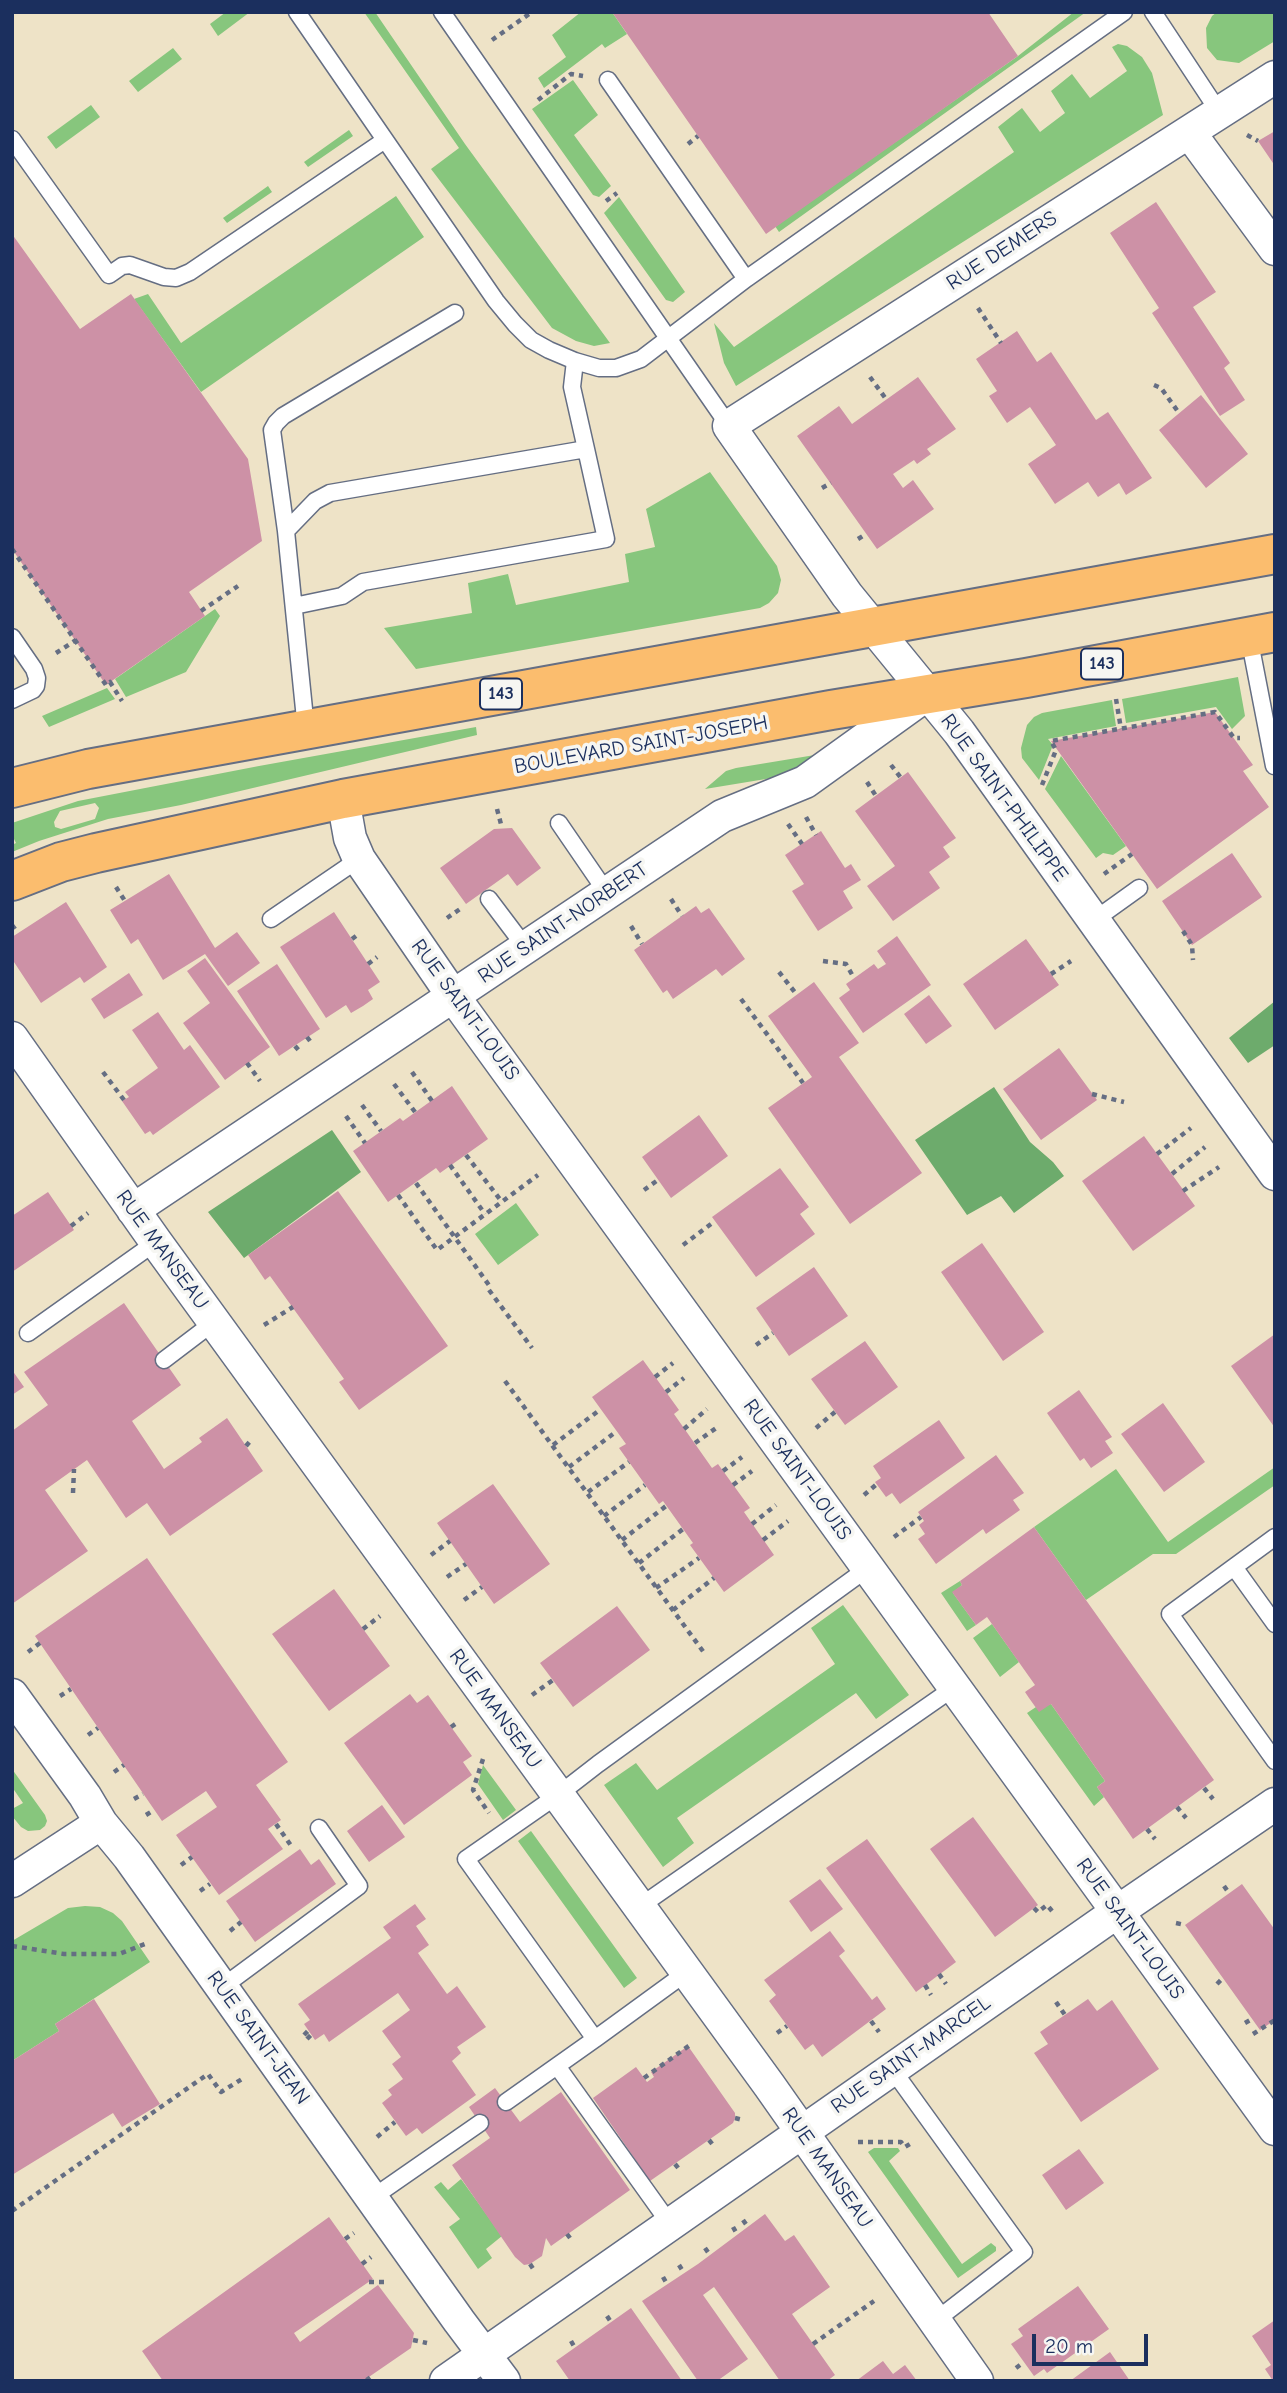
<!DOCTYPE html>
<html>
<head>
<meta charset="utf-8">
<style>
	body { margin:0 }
	#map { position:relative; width:1287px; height:2393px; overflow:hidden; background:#eee3c7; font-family:"Comic Neue",sans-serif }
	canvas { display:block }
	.frame { position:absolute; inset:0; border:14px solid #1b2f5e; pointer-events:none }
	.scale { position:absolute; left:1032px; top:2334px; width:116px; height:32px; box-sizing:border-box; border:4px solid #1b2f5e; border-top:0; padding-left:9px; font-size:21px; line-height:24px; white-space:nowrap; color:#1b2f5e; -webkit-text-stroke:5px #f6f6f2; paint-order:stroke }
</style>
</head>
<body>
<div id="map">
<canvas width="1287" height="2393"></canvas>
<div class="frame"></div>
<div class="scale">20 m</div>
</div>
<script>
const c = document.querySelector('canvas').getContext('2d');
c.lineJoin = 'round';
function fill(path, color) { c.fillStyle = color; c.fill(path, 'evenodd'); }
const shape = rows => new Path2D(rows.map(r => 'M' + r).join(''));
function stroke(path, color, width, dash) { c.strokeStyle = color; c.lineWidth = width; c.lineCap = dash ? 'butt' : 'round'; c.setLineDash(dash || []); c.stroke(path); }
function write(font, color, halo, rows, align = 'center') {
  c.font = font + ' "Comic Neue",sans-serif'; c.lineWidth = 7; c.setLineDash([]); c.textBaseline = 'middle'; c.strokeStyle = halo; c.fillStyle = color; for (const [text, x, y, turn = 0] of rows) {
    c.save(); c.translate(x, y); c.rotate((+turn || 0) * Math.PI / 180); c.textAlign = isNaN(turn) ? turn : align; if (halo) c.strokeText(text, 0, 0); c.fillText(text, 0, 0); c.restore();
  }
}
const green = shape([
	[226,12,250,12,218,36,210,24],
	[364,12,375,12,465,144,610,343,594,346,576,341,552,328,431,169,459,148],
	[581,12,612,12,627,34,605,48,602,44,544,88,538,78,566,57,552,35],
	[1074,12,1086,12,779,232,775,226,1018,56],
	[1217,12,1275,12,1275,41,1239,63,1217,60,1207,48,1206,28,1212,16],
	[1118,44,1127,46,1142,57,1152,73,1163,115,736,386,724,363,714,323,734,347,1014,152,998,127,1022,108,1040,132,1065,113,1051,91,1072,74,1090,98,1127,71,1112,47],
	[173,48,182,59,138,92,129,81],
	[573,80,598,115,574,135,611,186,599,197,593,195,532,109],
	[91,105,100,117,56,149,47,137],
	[349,130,353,136,308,167,304,162],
	[268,186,272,192,227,223,223,218],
	[396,196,424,237,201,392,134,299,148,294,181,343],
	[619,197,685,292,673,302,666,300,604,213],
	[710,472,777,566,781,580,778,593,769,603,760,608,416,669,384,628,472,613,468,583,508,574,516,605,629,582,625,554,655,547,646,509],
	[215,609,220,616,186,672,126,697,115,679],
	[1238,677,1245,716,1232,729,1216,707,1126,723,1122,699],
	[107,688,115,699,49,727,42,716],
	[1112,700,1116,726,1048,739,1053,745,1039,780,1022,758,1021,748,1027,725,1034,717,1042,713],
	[476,727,477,735,181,805,108,819,39,841,12,852,12,845,16,843,12,835,12,823,78,801,259,766],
	[95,803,99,808,95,819,61,829,55,827,54,822,60,811],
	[821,754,784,776,705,789,726,771,736,768],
	[1061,756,1126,846,1113,855,1103,853,1096,858,1045,789],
	[516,1203,539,1235,498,1265,475,1234],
	[1275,1467,1275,1485,1176,1554,1153,1554,1086,1600,1034,1527,1116,1469,1168,1542],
	[960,1581,962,1585,953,1593,976,1625,967,1631,941,1593],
	[843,1605,909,1695,876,1719,856,1693,677,1818,694,1843,663,1867,604,1785,636,1763,657,1790,835,1664,811,1628],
	[992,1624,1019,1662,1000,1677,973,1638],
	[1051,1704,1105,1781,1097,1787,1104,1797,1094,1806,1027,1713,1036,1707],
	[483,1765,516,1810,503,1820,478,1784],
	[12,1769,45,1815,47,1821,45,1826,40,1830,28,1831,21,1827,12,1816,12,1809,23,1803,12,1787],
	[531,1831,637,1978,624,1988,518,1841],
	[85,1906,100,1907,113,1913,122,1921,150,1962,55,2024,59,2031,12,2061,12,1941,68,1908],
	[874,2148,898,2148,900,2151,889,2161,962,2264,991,2243,996,2247,996,2251,958,2278,868,2152],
	[461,2179,502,2236,486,2249,492,2258,478,2269,449,2227,460,2219,434,2187,441,2182,448,2190]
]);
const forest = shape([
	[1275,1001,1275,1045,1248,1063,1229,1038],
	[994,1087,1030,1142,1053,1162,1064,1176,1014,1213,1001,1196,967,1215,915,1140],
	[332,1130,361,1172,244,1258,208,1212]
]);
const building = shape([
	[612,12,988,12,1018,56,766,234],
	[1275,131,1275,166,1258,141],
	[1156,202,1216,292,1193,307,1230,363,1224,368,1245,400,1220,416,1152,313,1159,308,1110,233],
	[12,234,80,329,131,294,248,459,262,541,189,592,205,616,106,685,12,549],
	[1017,331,1037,362,1051,352,1096,420,1108,412,1152,478,1126,495,1119,483,1098,497,1088,482,1055,504,1028,464,1056,445,1030,407,1007,423,989,396,997,391,976,359],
	[918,377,956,429,927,449,931,454,917,464,914,460,893,474,903,488,913,480,934,509,877,549,797,436,839,406,852,424],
	[1201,395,1248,454,1206,488,1159,430],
	[1215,712,1253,765,1243,771,1269,807,1157,889,1051,741],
	[908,772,956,838,943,847,950,857,929,872,940,888,893,921,867,886,895,866,855,811],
	[512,828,541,868,517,886,508,874,466,904,440,868,494,829],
	[821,831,845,868,851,864,861,880,843,891,853,908,818,931,792,891,804,884,785,855],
	[1232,853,1262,897,1192,945,1162,901],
	[169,874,215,948,237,932,260,963,228,986,205,954,163,980,138,939,131,944,110,910],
	[66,902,107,967,84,983,80,977,41,1003,12,959,12,937],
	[696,906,701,913,709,908,745,959,722,976,716,969,673,999,667,990,663,993,634,950],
	[334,912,380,982,368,990,373,999,363,1006,351,1013,346,1005,326,1018,280,947],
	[897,936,931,985,863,1033,839,998,850,990,846,984,874,964,878,969,886,964,877,951],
	[1026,939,1059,985,995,1030,963,984],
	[205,958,270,1047,225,1080,183,1023,210,1003,187,971],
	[277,964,320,1029,279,1056,237,991],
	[129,973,143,995,104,1019,91,999],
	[814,982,859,1043,839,1057,922,1173,850,1224,768,1108,812,1077,768,1016],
	[929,995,952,1026,926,1044,904,1014],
	[158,1012,184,1050,190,1045,220,1087,153,1135,150,1131,145,1134,122,1101,129,1097,125,1092,158,1068,132,1030],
	[1059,1048,1097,1100,1041,1140,1003,1089],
	[452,1086,488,1139,440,1173,436,1168,388,1202,353,1151,400,1118,403,1121],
	[699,1115,728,1156,671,1198,642,1157],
	[1144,1136,1195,1206,1133,1251,1082,1181],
	[780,1168,809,1207,800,1214,815,1234,756,1277,712,1217],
	[338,1191,448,1346,359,1410,339,1382,344,1379,270,1276,265,1280,248,1255],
	[48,1192,74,1230,12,1272,12,1216],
	[982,1243,1044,1332,1003,1361,941,1272],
	[814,1267,848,1316,789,1356,756,1308],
	[124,1303,181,1385,132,1421,164,1469,202,1442,199,1438,227,1418,263,1471,170,1536,147,1503,126,1518,87,1460,45,1490,88,1551,12,1604,12,1431,48,1405,24,1372],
	[1275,1334,1275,1428,1231,1366],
	[865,1341,898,1387,845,1425,811,1379],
	[643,1360,679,1410,674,1414,712,1468,718,1464,750,1508,744,1512,774,1555,724,1592,690,1545,693,1543,663,1501,659,1504,619,1448,626,1444,592,1397],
	[12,1370,24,1387,12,1395],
	[1079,1390,1112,1437,1105,1441,1113,1453,1091,1468,1084,1458,1080,1461,1047,1413],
	[1163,1403,1205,1462,1164,1492,1121,1434],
	[939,1420,965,1458,900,1504,892,1493,886,1497,875,1482,881,1478,873,1466],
	[996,1455,1024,1493,1013,1500,1020,1510,986,1534,983,1529,936,1564,918,1539,925,1534,919,1525,924,1521,918,1512],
	[493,1484,550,1564,494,1604,437,1523],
	[1034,1527,1214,1780,1133,1839,1097,1787,1105,1781,1051,1704,1039,1712,1029,1698,1025,1692,1035,1685,987,1617,976,1625,952,1592,962,1585,960,1581],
	[147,1558,288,1762,256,1785,281,1820,268,1829,283,1849,219,1895,176,1835,217,1807,206,1791,162,1821,35,1636],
	[334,1589,390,1666,329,1711,272,1634],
	[617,1606,650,1650,573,1707,540,1663],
	[410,1694,417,1703,428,1695,472,1756,463,1762,472,1775,404,1825,344,1743],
	[382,1805,405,1837,369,1862,347,1831],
	[973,1817,1038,1905,995,1937,930,1849],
	[867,1839,956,1962,916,1992,826,1868],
	[300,1849,311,1865,319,1859,336,1884,255,1942,226,1901],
	[820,1879,843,1909,811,1932,789,1901],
	[1242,1884,1275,1930,1275,2020,1260,2030,1185,1925],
	[415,1904,426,1919,416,1926,429,1945,418,1953,447,1994,457,1986,486,2027,457,2047,461,2053,452,2061,476,2095,422,2134,417,2128,406,2136,382,2103,392,2095,388,2090,403,2079,392,2064,401,2057,382,2031,410,2010,398,1993,329,2042,324,2034,315,2040,304,2024,310,2020,298,2004,391,1938,383,1927],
	[830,1931,845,1951,839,1956,872,2000,877,1996,886,2009,822,2057,813,2044,805,2050,769,2001,776,1995,764,1980],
	[94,1999,160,2104,122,2127,113,2113,12,2175,12,2061,59,2031,55,2024],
	[1088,1999,1097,2011,1112,2000,1159,2069,1081,2122,1034,2053,1048,2044,1040,2032],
	[688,2046,735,2113,735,2118,733,2123,650,2181,593,2098,636,2067,647,2082,654,2077,651,2072],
	[495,2088,520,2122,561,2092,630,2190,551,2246,546,2238,542,2256,530,2264,524,2265,515,2257,452,2165,490,2138,469,2107],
	[1079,2149,1104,2183,1066,2210,1042,2175],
	[765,2214,785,2241,794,2235,830,2287,792,2314,835,2375,827,2381,780,2381,714,2287,703,2295,748,2359,717,2381,698,2381,642,2301,698,2264],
	[329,2217,373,2279,294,2333,300,2342,378,2285,414,2333,411,2348,363,2381,163,2381,142,2351],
	[1078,2286,1109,2329,1047,2373,1044,2369,1034,2376,1011,2344,1023,2336,1018,2329],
	[631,2308,682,2381,570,2381,556,2361],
	[1275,2320,1275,2381,1273,2381,1265,2369,1271,2365,1252,2336],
	[1110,2352,1130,2381,1070,2381],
	[883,2361,893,2374,905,2365,917,2381,856,2381]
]);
const path = shape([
	[492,40,532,12],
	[538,100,571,74,583,76],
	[1247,135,1258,141],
	[688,144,698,136],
	[606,201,617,193],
	[978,308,1001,343],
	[870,377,886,399],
	[1154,385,1161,388,1179,413],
	[822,488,831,483],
	[858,539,866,534],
	[12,549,106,685,110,682,122,701],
	[201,611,238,586],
	[56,653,76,640],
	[1116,699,1121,729],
	[891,765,901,778],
	[867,782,876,796],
	[1042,785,1056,750,1051,741,1215,712,1234,738,1240,738],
	[497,809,502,828],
	[806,817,816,835],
	[788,824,802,844],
	[1104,874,1132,854],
	[116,887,125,901],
	[671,899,682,916],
	[447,918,463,907],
	[12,925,18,933],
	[631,926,642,944],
	[1183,931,1192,945,1193,960],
	[352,939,360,933],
	[823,961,846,964,854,978],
	[368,964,377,957],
	[779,972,797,995],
	[1051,974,1071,961],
	[741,999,803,1083],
	[307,1037,313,1045],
	[295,1046,301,1053],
	[247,1063,260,1081],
	[103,1072,124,1100],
	[412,1072,432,1101],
	[394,1084,415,1112],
	[1092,1094,1124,1102],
	[362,1105,381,1131],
	[346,1116,365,1143],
	[1157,1154,1191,1128],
	[466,1155,502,1202],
	[450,1165,485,1214],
	[1172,1174,1205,1147],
	[416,1183,491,1288],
	[644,1190,658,1180],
	[1183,1191,1219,1167],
	[398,1195,437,1250,538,1175],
	[71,1226,88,1213],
	[683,1245,715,1221],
	[489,1290,532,1348],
	[264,1325,293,1307],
	[756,1345,773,1333],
	[655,1377,673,1363],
	[505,1381,705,1654],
	[666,1392,684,1378],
	[816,1428,835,1412],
	[684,1429,707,1409],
	[695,1443,719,1426],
	[553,1445,601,1409],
	[246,1446,252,1439],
	[569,1467,617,1431],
	[723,1471,742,1457],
	[733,1485,752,1471],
	[588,1492,629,1462],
	[73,1493,74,1469],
	[864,1495,877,1484],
	[604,1516,645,1485],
	[752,1524,776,1505],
	[894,1537,921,1517],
	[622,1540,666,1506],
	[763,1540,788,1521],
	[431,1555,450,1541],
	[639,1563,683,1529],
	[447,1577,466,1564],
	[656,1588,699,1558],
	[464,1600,482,1587],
	[673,1610,714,1578],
	[363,1629,380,1616],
	[28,1652,40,1643],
	[532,1695,553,1680],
	[60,1696,71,1689],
	[451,1727,457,1723],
	[88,1735,98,1728],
	[483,1759,473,1790,489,1813],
	[114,1772,124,1765],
	[1204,1788,1213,1799],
	[134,1799,143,1794],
	[1177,1807,1186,1818],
	[146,1815,154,1810],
	[276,1824,292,1847],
	[1147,1829,1155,1839],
	[181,1865,192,1857],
	[1224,1886,1229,1893],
	[200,1891,210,1884],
	[1034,1908,1038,1912,1047,1905,1052,1911],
	[1176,1923,1185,1925],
	[230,1931,241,1922],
	[12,1946,64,1954,119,1954,145,1944],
	[939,1974,946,1984],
	[1217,1984,1223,1978],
	[925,1985,931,1995],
	[1056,2002,1065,2015],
	[871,2021,879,2032],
	[1245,2023,1252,2019],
	[777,2033,787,2026],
	[1253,2034,1275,2020],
	[304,2035,308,2031],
	[307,2039,311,2035],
	[644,2078,690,2045],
	[735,2118,743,2120],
	[377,2137,395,2122],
	[709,2140,713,2145],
	[858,2142,901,2142,905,2147,913,2142],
	[675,2164,679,2169],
	[12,2211,208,2074,221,2092,242,2079],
	[743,2220,748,2227],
	[733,2227,737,2234],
	[567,2234,573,2242],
	[345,2239,354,2233],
	[705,2248,710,2255],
	[362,2264,371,2257],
	[530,2264,534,2270],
	[679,2265,684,2273],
	[663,2277,667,2284],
	[369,2282,386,2282],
	[607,2316,611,2322],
	[413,2340,427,2343],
	[571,2341,575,2348],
	[813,2344,874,2301],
	[1016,2368,1024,2362],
	[367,2377,370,2381]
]);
const lane = shape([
	[297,12,496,301,515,324,531,340,549,350,575,361,599,368,616,368,641,359,746,279,1124,12],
	[442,12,729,426],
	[1153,12,1219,112],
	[608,80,746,279],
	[12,139,109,275,122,266,130,265,164,277,176,278,190,272,385,140],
	[575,361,572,387,586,449],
	[286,531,315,501,330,493,586,449,606,539,363,582,342,596,294,606],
	[12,637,34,669,37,678,36,686,33,690,12,700],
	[1249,637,1274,766],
	[306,729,286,531,272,430,276,423,283,416,455,313],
	[559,823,607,893],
	[489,899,526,948],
	[271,919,359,859],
	[1093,921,1139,888],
	[28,1333,156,1242],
	[164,1360,214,1322],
	[1234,1567,1275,1537],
	[1275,1624,1234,1567,1170,1614,1275,1761],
	[639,1907,955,1687],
	[687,1972,595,2039,466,1859,558,1795,598,1764,868,1568],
	[221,1988,359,1886,319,1828],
	[557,2066,670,2224],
	[892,2069,1024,2252,935,2321],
	[506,2102,595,2039],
	[372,2198,480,2123]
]);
const street = shape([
	[1275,77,729,426,847,595,959,732,1275,1174],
	[1189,132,1275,249],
	[343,799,350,838,359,859,453,996,1275,2129],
	[12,1038,156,1242,769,2085,977,2381],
	[133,1210,722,816,805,782,926,695],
	[12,1695,85,1796,101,1823,129,1857,459,2321,504,2381],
	[12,1881,101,1823],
	[446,2381,1117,1912,1275,1804]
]);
const primary = shape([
	[12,788,88,769,1275,554],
	[12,881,61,862,96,853,343,799,831,710,1026,678,1275,632]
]);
const shields = [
	[1102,664,42],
	[501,694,42]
];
const shieldNames = [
	["143",1102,664],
	["143",501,694]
];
const streetNames = [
	["RUE DEMERS",1002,251,-33],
	["BOULEVARD SAINT-JOSEPH",641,745,-10],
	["RUE SAINT-PHILIPPE",1004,798,54],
	["RUE SAINT-NORBERT",563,923,-34],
	["RUE SAINT-LOUIS",465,1010,54],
	["RUE MANSEAU",162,1250,54],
	["RUE SAINT-LOUIS",797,1470,54],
	["RUE MANSEAU",495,1709,54],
	["RUE SAINT-LOUIS",1130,1929,54],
	["RUE SAINT-JEAN",258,2038,54],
	["RUE SAINT-MARCEL",911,2055,-35],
	["RUE MANSEAU",827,2168,55]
];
fill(green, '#87c67d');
fill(forest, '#6dab6c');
fill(building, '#cd91a6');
stroke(lane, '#656e83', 19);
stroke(street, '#656e83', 35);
stroke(primary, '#656e83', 42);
stroke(path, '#656e83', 4.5, [5, 5]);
stroke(lane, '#fff', 16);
stroke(street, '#fff', 32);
stroke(primary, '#fbbd6e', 38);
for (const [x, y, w] of shields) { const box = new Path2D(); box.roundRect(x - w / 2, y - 15.5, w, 31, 5); c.fillStyle = '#f6f6f2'; c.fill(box); stroke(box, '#1b2f5e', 2); }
write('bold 19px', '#1b2f5e', null, shieldNames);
write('21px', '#1b2f5e', '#f6f6f2', streetNames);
</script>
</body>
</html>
